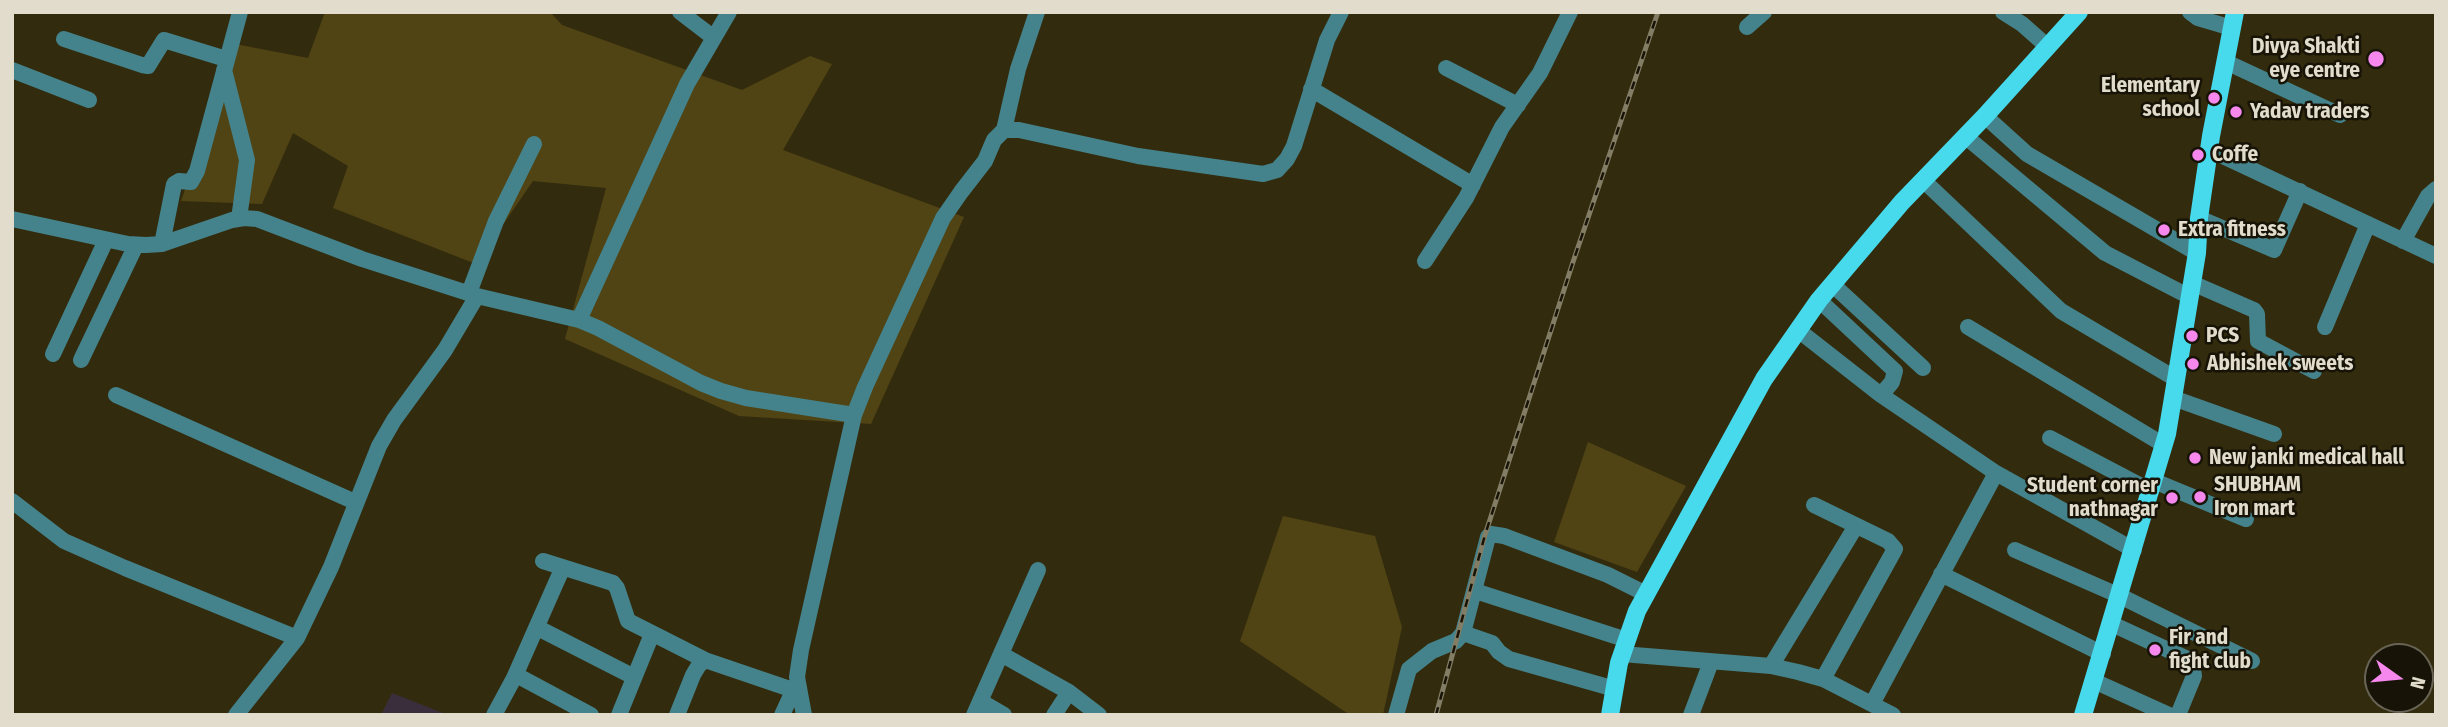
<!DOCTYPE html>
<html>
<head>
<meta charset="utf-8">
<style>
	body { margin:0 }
	#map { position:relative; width:2448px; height:727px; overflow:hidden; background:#332b0d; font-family:"Fira Sans Condensed",sans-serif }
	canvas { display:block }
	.frame { position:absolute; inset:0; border:14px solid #e1dccb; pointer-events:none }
	.north { position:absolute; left:2364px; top:643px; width:70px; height:70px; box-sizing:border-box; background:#171407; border:2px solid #686455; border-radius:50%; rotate:105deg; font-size:19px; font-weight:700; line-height:28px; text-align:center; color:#e1dccb }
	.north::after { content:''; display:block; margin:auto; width:24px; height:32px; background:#f688ed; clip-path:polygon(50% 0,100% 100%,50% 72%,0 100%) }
</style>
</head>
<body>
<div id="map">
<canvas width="2448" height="727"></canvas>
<div class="frame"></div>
<div class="north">N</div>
</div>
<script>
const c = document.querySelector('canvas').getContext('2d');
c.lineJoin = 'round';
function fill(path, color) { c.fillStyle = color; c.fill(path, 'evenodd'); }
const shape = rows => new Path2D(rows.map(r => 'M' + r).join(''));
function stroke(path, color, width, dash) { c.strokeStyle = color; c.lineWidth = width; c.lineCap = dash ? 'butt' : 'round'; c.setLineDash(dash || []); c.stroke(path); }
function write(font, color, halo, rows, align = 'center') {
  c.font = font + ' "Fira Sans Condensed",sans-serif'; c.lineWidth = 5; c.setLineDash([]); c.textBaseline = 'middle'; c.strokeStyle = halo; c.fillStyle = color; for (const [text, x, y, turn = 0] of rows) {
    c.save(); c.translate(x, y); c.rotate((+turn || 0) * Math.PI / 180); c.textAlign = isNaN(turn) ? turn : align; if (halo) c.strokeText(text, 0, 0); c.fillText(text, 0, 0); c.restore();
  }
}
const industrial = shape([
	[392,693,448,715,381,715]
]);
const green = shape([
	[325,12,550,12,562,25,742,90,810,56,832,64,783,150,964,217,871,424,739,416,565,339,606,188,533,181,476,264,333,208,348,166,293,133,262,204,181,201,235,44,308,58],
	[1588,442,1686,486,1637,572,1554,542],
	[1283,516,1375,536,1402,627,1383,715,1350,715,1240,641]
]);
const minor = shape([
	[680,12,714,38],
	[2003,12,2022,24,2048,47],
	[2190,12,2198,18,2232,28],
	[1747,27,1764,12],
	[64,39,142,65,148,66,164,40,226,59],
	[2226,62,2340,115],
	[1446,68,1518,105],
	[12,70,89,100],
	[224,70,247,160,239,219],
	[1311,89,1473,185],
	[1985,116,2027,154,2197,253],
	[1004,130,1018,69,1037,12],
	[1965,136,2105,253,2190,297],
	[2210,150,2436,256],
	[1923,180,2061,311,2176,379],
	[2199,218,2274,250,2300,191],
	[12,219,128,244,146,245,162,244,232,220,244,218,257,219,362,259,477,296,579,320,598,328,701,383,721,391,746,398,854,415],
	[2403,241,2428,196,2436,189],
	[162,244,174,184,179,181,191,182,197,171,240,12],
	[1425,261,1466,198,1502,127,1540,73,1570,12],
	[2192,283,2254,310,2257,314,2258,341,2314,371],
	[1832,284,1923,368],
	[469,293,496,221,534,144],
	[1819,300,1895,371,1892,382,1881,395],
	[579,320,687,84,729,12],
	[1968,327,2164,445],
	[2325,327,2368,224],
	[1798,330,1881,395,1996,473,2134,550],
	[53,354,106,240],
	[81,360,136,245],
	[116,395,355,502],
	[2173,398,2274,434],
	[2050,438,2151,491],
	[2154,481,2246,519],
	[12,501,64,541,125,568,297,638],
	[1814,505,1888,541,1895,549,1823,679],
	[2015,550,2120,596,2252,661],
	[543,561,613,583,617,588,628,621,705,660],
	[1941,574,2103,654],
	[1475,591,1627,640],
	[2112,624,2192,661,2194,676,2178,715],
	[538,628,634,677],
	[1463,633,1492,643,1499,652,1509,659,1615,689],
	[1001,654,1069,692,1099,715],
	[1622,654,1771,666,1798,672,1823,679,1893,715],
	[1771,666,1856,526],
	[514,678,563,567],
	[2094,681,2169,715],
	[980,701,1004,715],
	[1872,704,1996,473],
	[236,715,297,638,331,567,379,446,394,420,445,350,477,296],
	[494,715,514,678,520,677,591,715],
	[619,715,652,634],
	[677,715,693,675,699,665,705,660,799,692],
	[782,715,793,691],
	[804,715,797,677,801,650,854,415,865,387,943,218,961,192,985,161,994,140,1004,130,1019,130,1138,156,1263,174,1277,170,1287,159,1294,146,1327,40,1341,12],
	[974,715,1038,570],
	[1054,715,1069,692],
	[1396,715,1409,669,1432,651,1456,641,1463,633,1488,537,1491,534,1504,536,1608,575,1646,594],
	[1691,715,1711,662]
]);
const major = shape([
	[1610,715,1619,663,1637,611,1764,379,1819,300,1902,202,1985,116,2079,12],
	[2083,715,2167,434,2197,253,2199,218,2211,136,2235,12]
]);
const rail = shape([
	[1436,715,1485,535,1573,262,1658,12]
]);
const markers = [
	[2376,59,9,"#f688ed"],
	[2214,98,7,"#f688ed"],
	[2236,112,7,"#f688ed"],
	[2198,155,7,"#f688ed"],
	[2164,230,7,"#f688ed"],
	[2192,336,7,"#f688ed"],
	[2193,364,7,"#f688ed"],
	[2195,458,7,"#f688ed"],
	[2200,497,7,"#f688ed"],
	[2172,498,7,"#f688ed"],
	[2155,650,7,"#f688ed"]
];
const poiNames = [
	["Divya Shakti",2360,47,"right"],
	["eye centre",2360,71,"right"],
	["Elementary",2200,86,"right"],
	["school",2200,110,"right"],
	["Yadav traders",2250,112],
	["Coffe",2212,155],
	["Extra fitness",2178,230],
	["PCS",2206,336],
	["Abhishek sweets",2207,364],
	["New janki medical hall",2209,458],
	["SHUBHAM",2214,485],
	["Iron mart",2214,509],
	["Student corner",2158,486,"right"],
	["nathnagar",2158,510,"right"],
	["Fir and",2169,638],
	["fight club",2169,662]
];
fill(industrial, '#3a2e3d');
fill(green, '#504415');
stroke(minor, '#44838b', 16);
stroke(major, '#46daec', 18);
stroke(rail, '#847d65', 5);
stroke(rail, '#171407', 2.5, [8]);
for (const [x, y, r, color] of markers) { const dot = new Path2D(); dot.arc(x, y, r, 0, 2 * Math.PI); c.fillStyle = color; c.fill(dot); stroke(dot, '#171407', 2.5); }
write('bold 21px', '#e1dccb', '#171407', poiNames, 'left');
</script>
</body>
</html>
